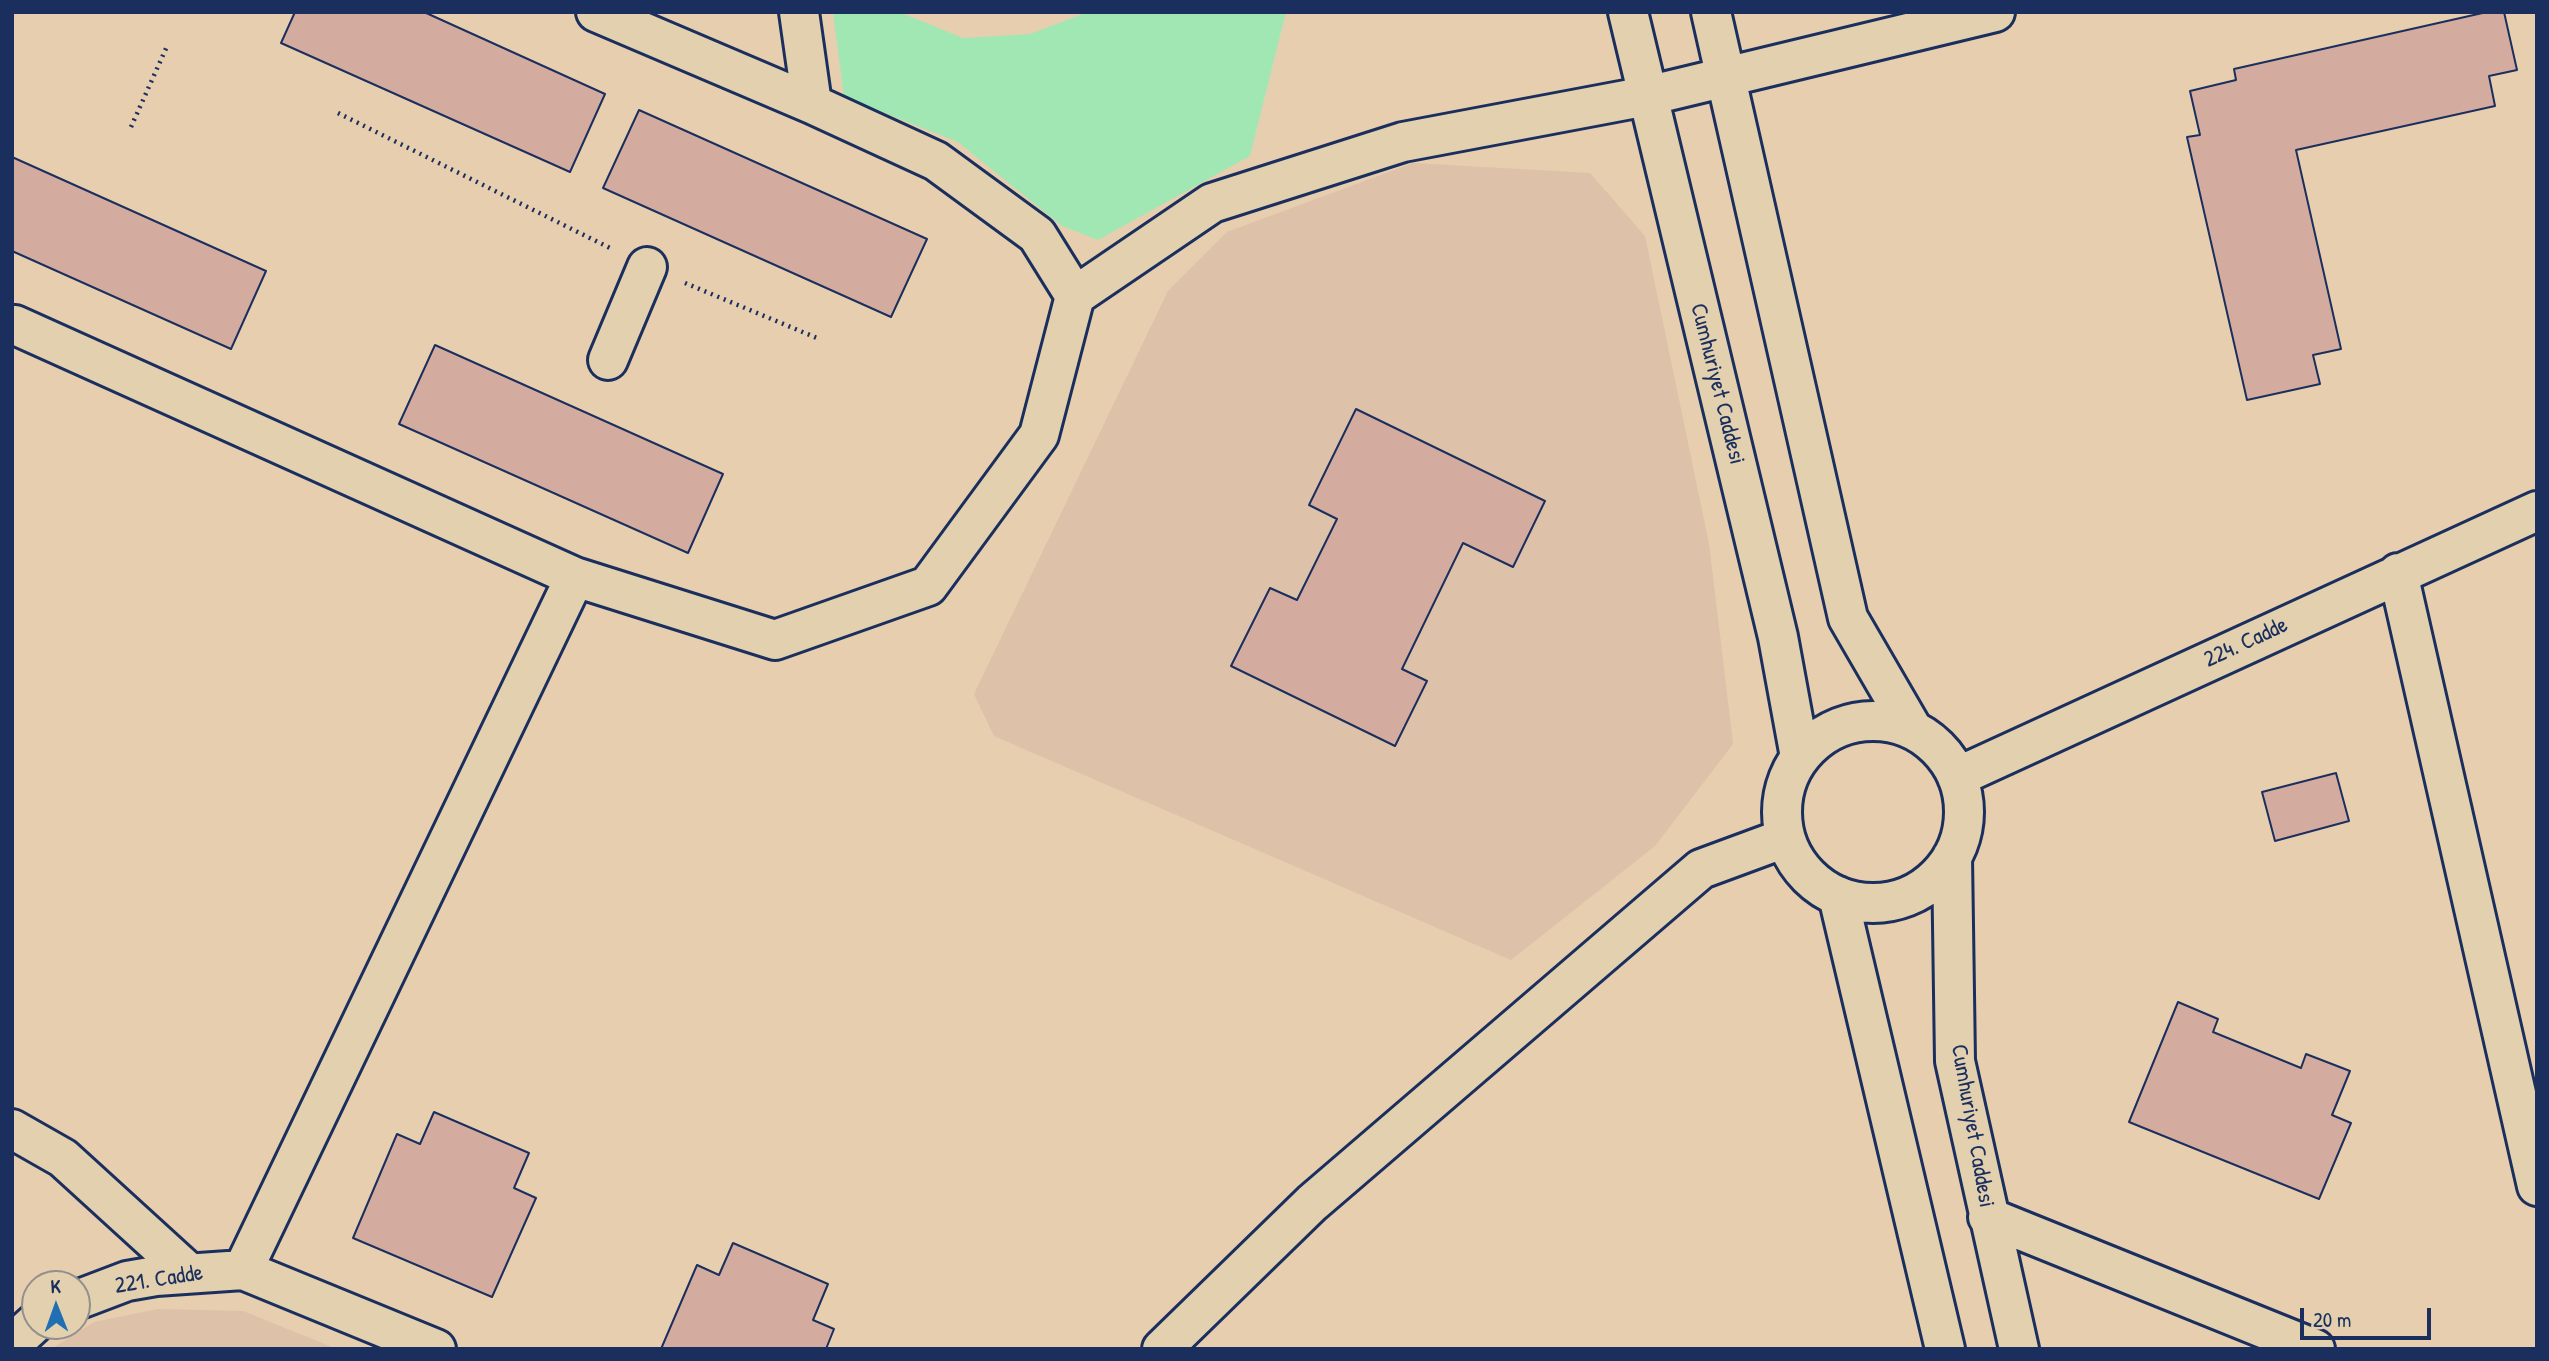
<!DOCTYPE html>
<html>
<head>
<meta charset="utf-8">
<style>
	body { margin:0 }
	#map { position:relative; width:2549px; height:1361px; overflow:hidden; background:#e7ceae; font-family:"Patrick Hand",sans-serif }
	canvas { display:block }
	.frame { position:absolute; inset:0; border:14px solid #1b2f5e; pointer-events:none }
	.north { position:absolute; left:21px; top:1270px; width:70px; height:70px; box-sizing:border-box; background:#e2d0ae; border:2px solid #92908e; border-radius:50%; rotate:359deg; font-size:19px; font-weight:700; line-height:28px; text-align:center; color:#1b2f5e }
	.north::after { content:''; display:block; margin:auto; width:24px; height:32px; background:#1f6fb2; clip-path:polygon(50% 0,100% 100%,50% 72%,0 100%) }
	.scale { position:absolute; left:2300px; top:1308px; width:131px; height:32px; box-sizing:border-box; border:4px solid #1b2f5e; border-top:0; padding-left:9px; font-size:21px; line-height:24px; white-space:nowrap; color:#1b2f5e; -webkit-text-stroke:5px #e2d0ae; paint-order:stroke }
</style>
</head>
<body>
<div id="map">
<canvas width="2549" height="1361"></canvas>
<div class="frame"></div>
<div class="north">K</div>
<div class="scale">20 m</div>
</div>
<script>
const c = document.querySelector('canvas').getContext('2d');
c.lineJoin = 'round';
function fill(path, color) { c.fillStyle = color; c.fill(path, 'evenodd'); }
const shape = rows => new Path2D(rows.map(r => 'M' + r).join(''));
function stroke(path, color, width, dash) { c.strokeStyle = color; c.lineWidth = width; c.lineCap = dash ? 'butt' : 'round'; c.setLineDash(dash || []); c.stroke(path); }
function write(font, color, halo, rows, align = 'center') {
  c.font = font + ' "Patrick Hand",sans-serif'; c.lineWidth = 5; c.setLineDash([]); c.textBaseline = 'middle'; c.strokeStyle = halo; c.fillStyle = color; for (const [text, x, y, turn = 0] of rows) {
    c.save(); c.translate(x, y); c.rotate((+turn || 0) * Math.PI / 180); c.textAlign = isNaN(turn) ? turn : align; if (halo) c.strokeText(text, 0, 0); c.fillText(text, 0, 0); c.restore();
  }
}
const built = shape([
	[1413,163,1590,173,1645,236,1709,544,1733,744,1655,846,1511,960,994,736,974,694,1168,291,1227,232],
	[158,1309,243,1311,337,1349,51,1349,94,1322]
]);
const green = shape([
	[833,12,899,12,963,38,1030,34,1088,12,1286,12,1250,156,1098,240,1062,226,958,142,844,97]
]);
const building = shape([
	[295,12,424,12,605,94,570,172,281,43,295,12],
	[2487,12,2504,12,2517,70,2489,76,2495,106,2296,150,2341,349,2313,355,2320,384,2247,400,2187,137,2200,135,2190,91,2236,80,2234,69,2487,12],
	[639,110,927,239,891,317,603,188,639,110],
	[12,157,266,271,231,349,12,251,12,157],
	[435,345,723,474,688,553,399,424,435,345],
	[1356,409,1545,501,1513,567,1463,543,1402,669,1427,681,1395,746,1231,666,1270,588,1297,600,1337,519,1309,505,1356,409],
	[2336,773,2349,821,2275,841,2262,792,2336,773],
	[2178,1002,2218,1019,2213,1032,2301,1068,2306,1054,2350,1071,2332,1115,2351,1123,2319,1199,2129,1122,2178,1002],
	[434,1112,529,1153,514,1188,536,1198,492,1297,353,1238,397,1134,420,1144,434,1112],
	[733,1243,828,1284,813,1320,834,1329,826,1349,661,1349,697,1265,719,1275,733,1243]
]);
const path = shape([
	[338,113,610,248],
	[131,127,168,44],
	[685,283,817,338]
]);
const minor = shape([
	[799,12,812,104],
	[1628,12,1778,637,1800,757],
	[1711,12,1848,618,1913,730],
	[1075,296,1212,203,1403,142,1647,96,1995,12],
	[15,325,575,577,775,640,928,586,1039,435,1075,296,1037,235,936,161,812,104,596,12],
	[608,360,647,267],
	[2398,573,2537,1186],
	'1782 812a91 91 0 1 1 182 0a91 91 0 1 1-182 0Z',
	[1957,777,2537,511],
	[1952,857,1955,1061,2019,1349],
	[1838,896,1945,1349],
	[12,1129,63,1158,188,1272],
	[1988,1217,2315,1349],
	[243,1270,575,577],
	[77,1300,127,1281,156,1276,243,1270,436,1349],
	[12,1344,35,1323],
	[1162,1349,1312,1203,1701,869,1785,838]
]);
const streetNames = [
	["Cumhuriyet Caddesi",1717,384,76],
	["224. Cadde",2246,643,-25],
	["Cumhuriyet Caddesi",1972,1126,80],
	["221. Cadde",159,1280,-9]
];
fill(built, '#ddc1a8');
fill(green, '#a1e7b4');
fill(building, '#d4ac9f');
stroke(building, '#1b2f5e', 2);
stroke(minor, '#1b2f5e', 44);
stroke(path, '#1b2f5e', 4.5, [2, 5]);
stroke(minor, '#e2d0ae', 38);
write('23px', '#1b2f5e', '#e2d0ae', streetNames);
</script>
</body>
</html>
